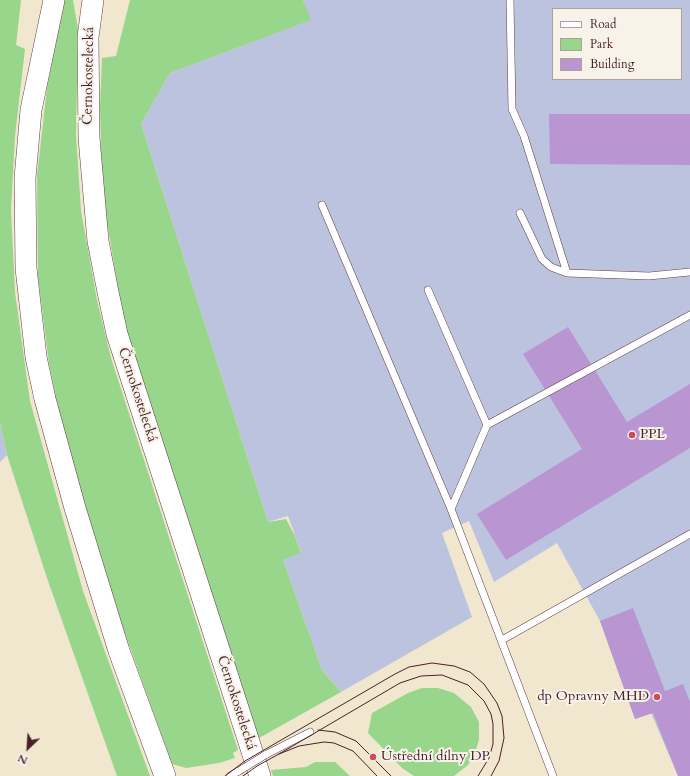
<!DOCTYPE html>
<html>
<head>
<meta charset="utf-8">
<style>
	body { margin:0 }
	#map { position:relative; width:690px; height:776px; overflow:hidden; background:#f1e7cf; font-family:Cardo,serif }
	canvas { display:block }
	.legend { position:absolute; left:552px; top:8px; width:130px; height:72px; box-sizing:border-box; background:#f7f3e8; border:1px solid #b29e9c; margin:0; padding:5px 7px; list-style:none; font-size:12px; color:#4a1f2b }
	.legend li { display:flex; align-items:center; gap:8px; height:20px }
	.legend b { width:20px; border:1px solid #b29e9c }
	.north { position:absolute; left:8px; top:728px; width:40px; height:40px; -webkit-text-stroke:3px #f7f3e8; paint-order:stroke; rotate:205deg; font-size:11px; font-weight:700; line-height:16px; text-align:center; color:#4a1f2b }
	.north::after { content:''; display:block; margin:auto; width:14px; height:18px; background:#4a1f2b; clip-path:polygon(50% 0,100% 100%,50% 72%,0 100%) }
</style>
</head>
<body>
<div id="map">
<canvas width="690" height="776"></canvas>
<ul class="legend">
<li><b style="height:5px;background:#fff"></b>Road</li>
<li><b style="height:11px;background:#98d68c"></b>Park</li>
<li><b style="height:11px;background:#b995d2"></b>Building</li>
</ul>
<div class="north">N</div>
</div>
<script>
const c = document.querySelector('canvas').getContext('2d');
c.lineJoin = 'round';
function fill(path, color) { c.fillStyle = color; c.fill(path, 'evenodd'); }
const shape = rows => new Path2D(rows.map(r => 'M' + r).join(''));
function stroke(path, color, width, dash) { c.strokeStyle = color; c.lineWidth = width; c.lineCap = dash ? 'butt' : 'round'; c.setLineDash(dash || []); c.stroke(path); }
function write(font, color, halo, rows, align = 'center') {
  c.font = font + ' Cardo,serif'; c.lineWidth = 4; c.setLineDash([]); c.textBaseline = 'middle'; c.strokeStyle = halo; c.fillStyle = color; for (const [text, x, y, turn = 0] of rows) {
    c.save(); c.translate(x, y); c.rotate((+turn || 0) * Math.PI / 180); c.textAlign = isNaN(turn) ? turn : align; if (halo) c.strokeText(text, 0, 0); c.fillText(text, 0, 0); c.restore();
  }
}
const industrial = shape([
	[303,0,690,0,690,776,678,776,651,713,635,719,600,621,557,543,494,582,469,521,442,533,472,617,341,692,322,670,283,560,301,552,288,516,268,522,141,124,170,73,310,20],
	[553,9,681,9,681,79,553,79],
	[0,423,7,455,0,462]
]);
const green = shape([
	[0,0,21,0,16,45,25,49,15,136,11,210,15,292,30,401,83,591,150,776,117,776,48,581,7,455,0,423],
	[64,0,73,0,78,29,76,135,81,211,97,300,111,358,238,750,233,753,235,758,219,763,186,768,172,764,113,600,82,496,58,407,49,364,38,276,37,176,47,88],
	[130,0,303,0,311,20,170,73,141,124,268,522,286,519,295,536,301,553,283,560,322,670,341,692,259,738,158,433,124,324,102,192,100,106,102,58,116,56],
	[422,688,438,688,454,693,471,707,479,722,479,739,475,754,468,765,454,776,414,776,402,768,368,733,372,713,408,693],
	[315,762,335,762,350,776,273,776,271,770,306,767]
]);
const building = shape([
	[549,114,690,114,690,165,550,164],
	[568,327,627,422,690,384,690,448,506,560,477,514,582,449,523,354],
	[633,608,665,691,683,684,690,702,690,776,678,776,653,713,635,719,600,621]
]);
const service = shape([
	[510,0,512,109,524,136,567,273],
	[322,205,451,509,553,776],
	[520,213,542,259,551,267,567,273,649,276,690,272],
	[428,290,487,425,451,509],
	[487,425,690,315],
	[502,640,690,534],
	[265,755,310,732],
	[230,776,239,771]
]);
const secondary = shape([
	[54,0,31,110,25,178,26,268,36,357,45,399,75,508,119,651,165,776],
	[93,0,88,37,89,138,98,241,108,292,117,334,260,776]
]);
const tram = shape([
	[318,730,335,732,356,741,391,776],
	[279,754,400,683,421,676,442,675,468,685,484,701,491,714,493,724,493,744,489,758,478,776],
	[225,776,245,761,395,674,409,667,432,663,454,666,470,672,484,684,497,703,502,716,504,738,499,761,491,776],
	[243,776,257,766,279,754,299,746,324,742,334,743,353,751,377,776]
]);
const serviceBridge = shape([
	[239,771,265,755]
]);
const markers = [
	[632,435,4,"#d1495b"],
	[657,697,4,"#d1495b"],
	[373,757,4,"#d1495b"]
];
const streetNames = [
	["Černokostelecká",89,76,-89],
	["Černokostelecká",137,395,72],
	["Černokostelecká",236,703,72]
];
const poiNames = [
	["PPL",640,435],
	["dp Opravny MHD",649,697,"right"],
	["Ústřední dílny DP",381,757]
];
fill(industrial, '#bcc3de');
fill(green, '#98d68c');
fill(building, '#b995d2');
stroke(service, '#633d44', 8);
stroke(secondary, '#633d44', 22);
stroke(service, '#fff', 7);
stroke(secondary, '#fff', 21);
stroke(tram, '#4a1f2b', 1);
stroke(serviceBridge, '#633d44', 8, []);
stroke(serviceBridge, '#fff', 7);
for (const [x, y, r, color] of markers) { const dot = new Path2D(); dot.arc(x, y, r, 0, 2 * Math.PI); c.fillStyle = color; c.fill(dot); stroke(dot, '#f7f3e8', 1.5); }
write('14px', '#4a1f2b', '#f7f3e8', streetNames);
write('14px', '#4a1f2b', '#f7f3e8', poiNames, 'left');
</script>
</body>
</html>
